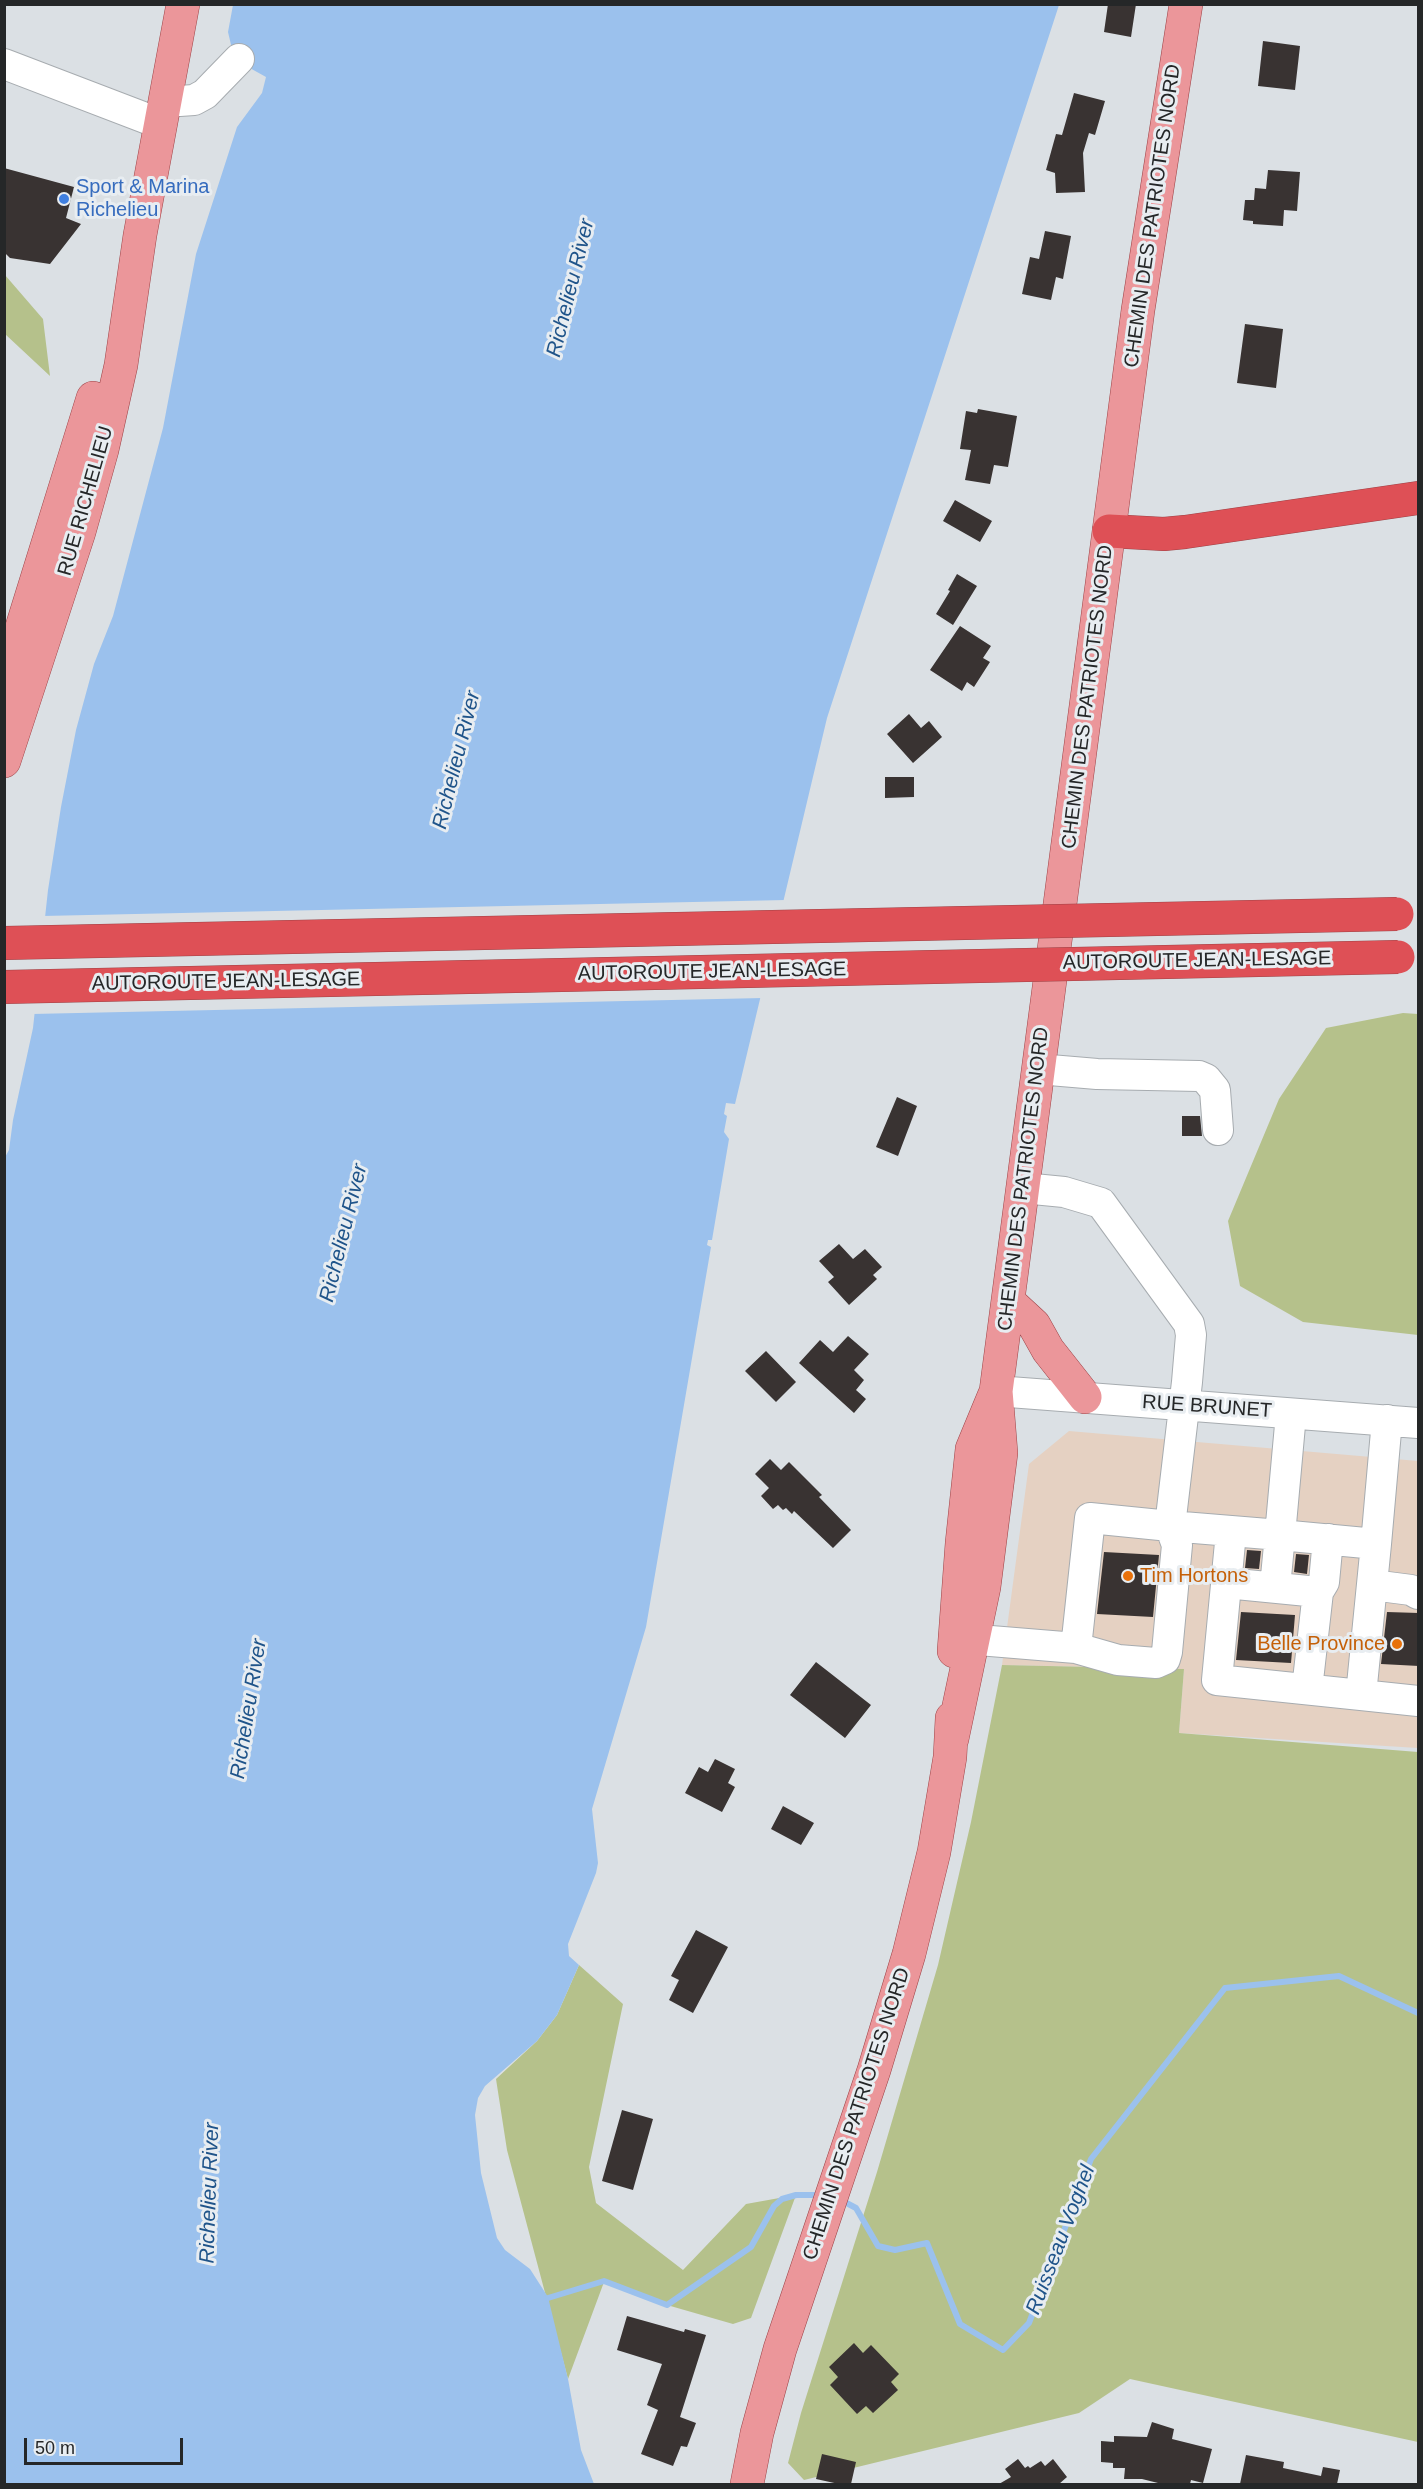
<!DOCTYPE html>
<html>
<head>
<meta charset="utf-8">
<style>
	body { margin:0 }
	#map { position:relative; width:1423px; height:2489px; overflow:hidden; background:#dbe0e4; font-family:Arial,sans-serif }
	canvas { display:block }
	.frame { position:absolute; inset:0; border:6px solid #252728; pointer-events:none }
	.scale { position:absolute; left:24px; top:2438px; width:159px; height:27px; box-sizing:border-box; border:3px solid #252728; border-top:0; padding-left:8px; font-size:18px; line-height:21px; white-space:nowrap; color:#252728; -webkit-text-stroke:4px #e8edf1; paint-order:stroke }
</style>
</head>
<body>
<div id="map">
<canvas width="1423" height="2489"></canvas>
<div class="frame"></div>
<div class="scale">50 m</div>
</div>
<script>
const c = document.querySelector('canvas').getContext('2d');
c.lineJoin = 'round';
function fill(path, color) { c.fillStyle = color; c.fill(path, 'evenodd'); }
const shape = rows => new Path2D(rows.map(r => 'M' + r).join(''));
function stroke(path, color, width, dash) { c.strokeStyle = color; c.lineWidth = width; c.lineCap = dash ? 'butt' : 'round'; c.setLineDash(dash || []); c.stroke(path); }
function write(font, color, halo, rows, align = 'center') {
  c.font = font + ' Arial,sans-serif'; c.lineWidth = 6; c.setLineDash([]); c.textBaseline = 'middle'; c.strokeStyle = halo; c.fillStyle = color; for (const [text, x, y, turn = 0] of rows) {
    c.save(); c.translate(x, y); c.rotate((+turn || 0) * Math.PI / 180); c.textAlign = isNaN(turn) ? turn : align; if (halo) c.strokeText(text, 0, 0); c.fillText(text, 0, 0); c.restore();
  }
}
const commercial = shape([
	[1069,1431,1418,1461,1418,1748,1179,1733,1184,1669,1002,1665,1029,1464]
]);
const green = shape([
	[5,275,43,319,50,376,5,334],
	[1403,1013,1418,1014,1418,1335,1303,1322,1240,1286,1228,1221,1279,1099,1326,1028],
	[1002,1665,1184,1669,1179,1733,1418,1752,1418,2442,1130,2379,1079,2413,804,2480,788,2463,801,2413,877,2172,938,1965,971,1822],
	[579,1965,623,2004,589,2167,596,2203,683,2270,746,2204,796,2195,751,2318,733,2324,667,2305,604,2282,568,2379,507,2150,496,2079,537,2041,557,2015]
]);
const water = shape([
	[233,5,1059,5,827,718,735,1104,726,1103,724,1114,727,1116,724,1132,729,1139,712,1240,708,1240,707,1245,711,1247,646,1627,592,1809,598,1863,596,1873,568,1944,569,1956,579,1965,557,2015,537,2041,485,2086,478,2098,475,2115,481,2173,497,2238,505,2250,530,2269,548,2297,568,2379,581,2450,594,2484,5,2484,4,1159,9,1150,13,1120,33,1028,48,890,61,807,76,730,94,664,113,616,163,428,196,254,237,127,262,93,266,77,248,67,232,49,228,32]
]);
const pier = shape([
	[786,900,763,998,32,1014,42,916]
]);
const stream = shape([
	[839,2199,856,2208,878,2246,895,2250,927,2243,960,2324,1003,2350,1029,2323,1091,2159,1225,1988,1339,1976,1418,2013],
	[548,2298,604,2281,667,2305,751,2247,774,2206,782,2199,796,2195,821,2195]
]);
const building = shape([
	[1108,4,1136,4,1131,37,1104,32],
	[1263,41,1300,46,1295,90,1258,86],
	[1074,93,1105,101,1095,135,1089,133,1083,153,1085,192,1056,193,1055,173,1046,170,1056,134,1062,135],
	[4,168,74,187,66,218,81,224,50,264,10,258,4,252],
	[1268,170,1300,172,1297,211,1284,210,1283,226,1253,224,1253,221,1243,220,1245,200,1254,200,1255,188,1266,189],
	[1045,231,1071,236,1063,279,1056,277,1051,300,1022,294,1030,257,1039,259],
	[1245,324,1283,329,1276,388,1237,383],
	[978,409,1017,416,1008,467,994,465,990,484,965,480,971,450,960,449,966,411,977,413],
	[955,500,992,521,980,542,943,521],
	[957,574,977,586,953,625,936,614,950,591,948,590],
	[960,626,991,646,983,658,990,662,974,687,967,682,962,691,930,670],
	[909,714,921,728,929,721,942,737,913,763,887,734],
	[885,777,914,777,914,797,885,798],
	[897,1097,917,1106,898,1156,876,1147],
	[1182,1116,1200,1116,1202,1136,1182,1136],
	[839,1244,853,1259,865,1249,882,1267,873,1275,877,1279,849,1305,828,1282,834,1277,819,1261],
	[848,1336,869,1354,854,1370,864,1380,856,1390,866,1399,854,1413,799,1363,820,1340,833,1352],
	[766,1351,796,1382,776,1402,745,1371],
	[770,1459,781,1470,789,1462,822,1495,819,1497,851,1530,833,1548,794,1511,792,1514,786,1508,783,1510,778,1505,773,1509,761,1496,769,1488,755,1474],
	[1247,1550,1261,1551,1259,1569,1245,1568],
	[1104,1552,1159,1555,1153,1617,1097,1614],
	[1296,1554,1309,1555,1307,1574,1294,1572],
	[1241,1612,1295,1615,1291,1663,1236,1660],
	[1387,1612,1419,1613,1419,1666,1381,1664],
	[816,1662,871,1705,845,1738,790,1695],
	[715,1759,735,1769,728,1783,735,1787,722,1812,685,1793,699,1767,708,1772],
	[783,1806,814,1823,801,1845,771,1829],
	[696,1930,728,1947,693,2013,669,2000,679,1980,671,1976],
	[622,2110,653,2119,633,2190,602,2181],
	[627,2316,684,2332,685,2329,706,2335,680,2417,696,2423,687,2447,681,2446,673,2466,641,2454,658,2410,647,2405,662,2364,617,2350],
	[854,2343,863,2353,871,2345,899,2374,891,2382,898,2390,873,2413,866,2406,857,2414,830,2385,838,2377,829,2367],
	[1152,2422,1174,2429,1172,2439,1212,2449,1203,2483,1191,2480,1190,2484,1162,2484,1142,2479,1124,2479,1125,2468,1113,2468,1113,2463,1101,2462,1101,2441,1114,2442,1114,2436,1147,2437],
	[822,2454,856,2462,851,2484,839,2484,816,2479],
	[1246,2455,1284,2462,1283,2468,1321,2476,1323,2467,1340,2470,1337,2484,1240,2484],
	[1018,2459,1025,2468,1028,2466,1030,2468,1041,2461,1045,2466,1053,2459,1067,2477,1059,2484,999,2484,1011,2477,1005,2469]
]);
const minor = shape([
	[4,64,161,124],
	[165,102,194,100,205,94,239,59],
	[1038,1069,1097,1074,1199,1076,1206,1079,1215,1090,1218,1130],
	[996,1391,1418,1423],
	[1231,1532,1217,1680,1361,1695,1376,1544],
	[1226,1583,1318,1592,1307,1689],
	[1372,1585,1411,1590,1418,1594],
	[1275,1587,1280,1535,1376,1544,1387,1420],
	[1318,1592,1324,1582,1328,1539],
	[954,1638,1076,1648,1090,1518,1170,1526,1187,1382,1191,1335,1189,1324,1101,1203,1064,1192,1023,1188],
	[1076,1648,1118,1660,1156,1663,1165,1659,1167,1652,1177,1545,1170,1526,1280,1535,1291,1414],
	[1361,1695,1418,1701]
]);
const major = shape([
	[4,685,93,398],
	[4,761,79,532,102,450,121,365,140,235,183,4],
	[1008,1301,1034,1325,1048,1350,1085,1397],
	[954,1651,962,1543,972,1449,994,1396],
	[952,1739,984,1587,1001,1453,996,1391,1138,310,1186,4],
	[747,2484,757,2433,780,2349,874,2070,909,1954,934,1852,950,1757,952,1718]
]);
const highway = shape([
	[1109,531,1164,534,1185,532,1418,498]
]);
const highwayBridge = shape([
	[4,943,1397,914],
	[4,987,1398,957]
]);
const markers = [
	[64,199,6,"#3f7fe0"],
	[1128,1576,6,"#e8710a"],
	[1397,1644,6,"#e8710a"]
];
const shopNames = [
	["Sport & Marina",76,187],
	["Richelieu",76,210]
];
const streetNames = [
	["CHEMIN DES PATRIOTES NORD",1153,216,-82],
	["RUE RICHELIEU",86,501,-74],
	["CHEMIN DES PATRIOTES NORD",1088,697,-83],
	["AUTOROUTE JEAN-LESAGE",1197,961,-1],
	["AUTOROUTE JEAN-LESAGE",712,972,-1],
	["AUTOROUTE JEAN-LESAGE",226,982,-1],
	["CHEMIN DES PATRIOTES NORD",1024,1179,-83],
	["RUE BRUNET",1207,1407,4],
	["CHEMIN DES PATRIOTES NORD",857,2114,-72]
];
const foodNames = [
	["Tim Hortons",1140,1576],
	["Belle Province",1385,1644,"right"]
];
const waterNames = [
	["Richelieu River",571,288,-76],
	["Richelieu River",457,760,-76],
	["Richelieu River",344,1233,-76],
	["Richelieu River",249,1709,-81],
	["Richelieu River",210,2193,-88],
	["Ruisseau Voghel",1061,2240,-69]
];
fill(commercial, '#e5d1c2');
fill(green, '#b5c18b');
fill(water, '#9bc1ed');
fill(pier, '#dbe0e4');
stroke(stream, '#9bc1ed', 6);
fill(building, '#393332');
stroke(minor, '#a7acb0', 32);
stroke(major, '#9d4246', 34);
stroke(highway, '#9d4246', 34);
stroke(minor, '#fff', 30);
stroke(major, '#eb969a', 33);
stroke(highway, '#de5056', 33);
stroke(highwayBridge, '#9d4246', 34, []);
stroke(highwayBridge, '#de5056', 33);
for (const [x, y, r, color] of markers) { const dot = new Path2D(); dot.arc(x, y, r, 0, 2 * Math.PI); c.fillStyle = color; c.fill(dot); stroke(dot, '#e8edf1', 2); }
write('20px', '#366cbe', '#e8edf1', shopNames, 'left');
write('20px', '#252728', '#e8edf1', streetNames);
write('20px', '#c56008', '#e8edf1', foodNames, 'left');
write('italic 21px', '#1f548a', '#e8edf1', waterNames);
</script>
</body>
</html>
